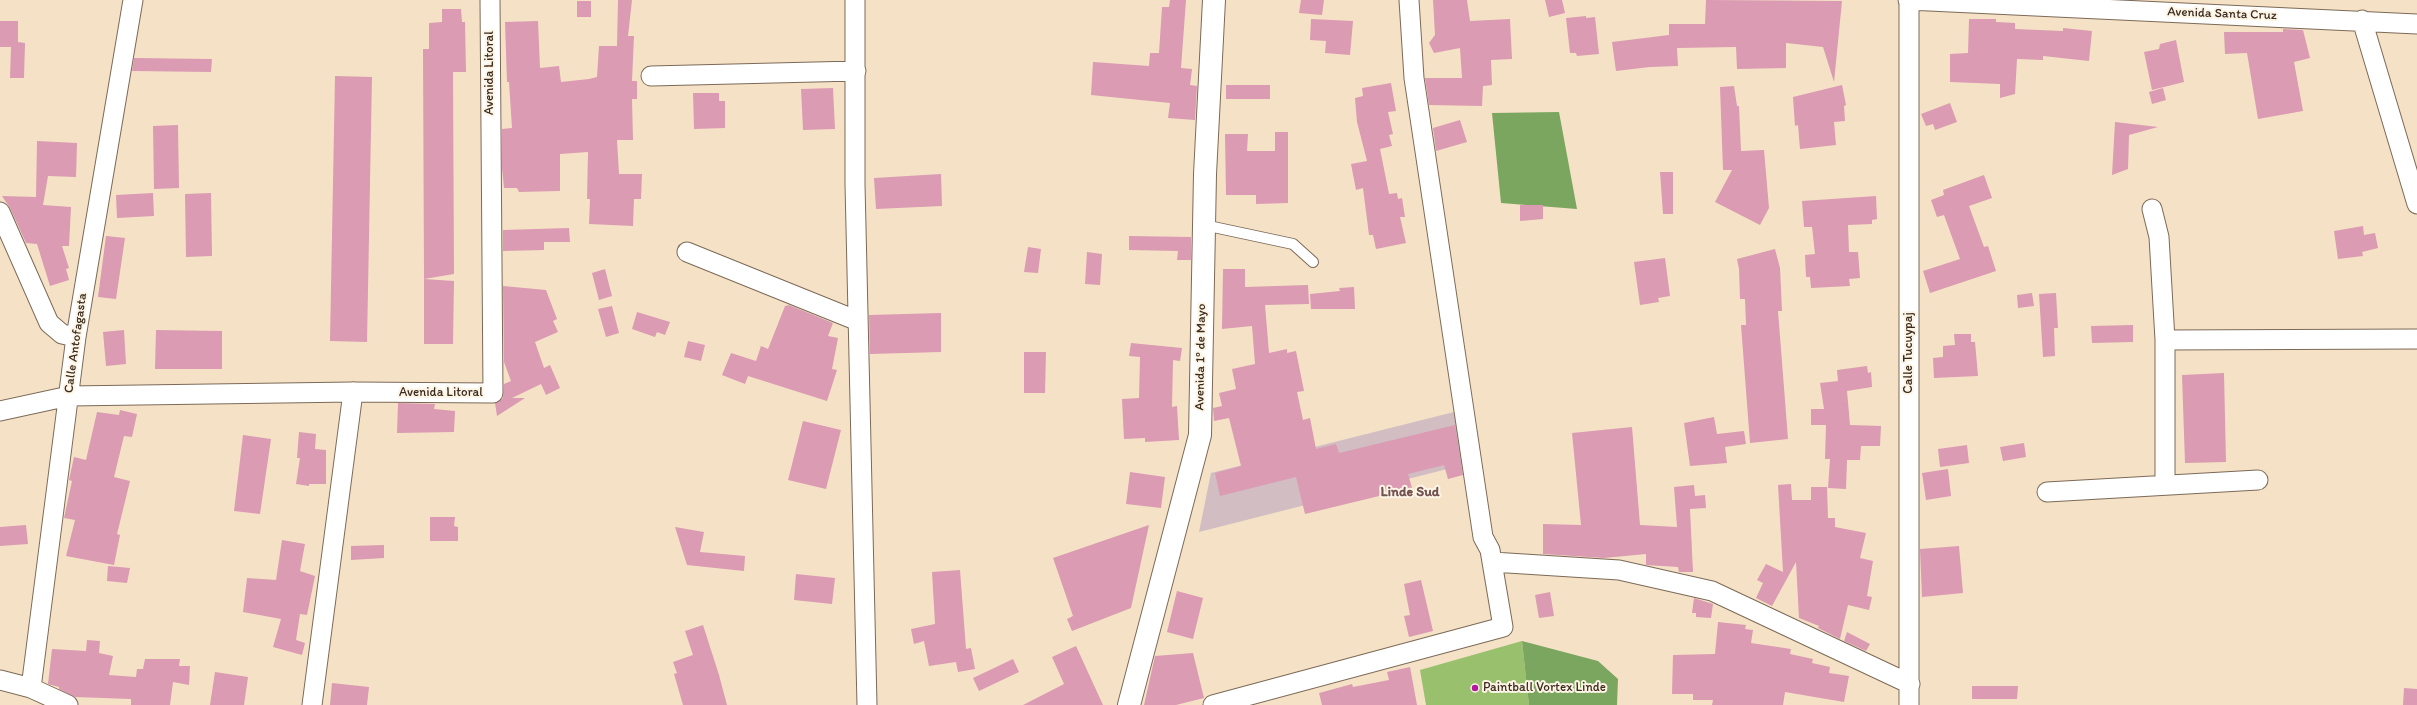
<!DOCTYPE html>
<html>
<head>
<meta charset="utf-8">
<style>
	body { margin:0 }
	canvas { display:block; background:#f5e1c5 }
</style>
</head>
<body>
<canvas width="2417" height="705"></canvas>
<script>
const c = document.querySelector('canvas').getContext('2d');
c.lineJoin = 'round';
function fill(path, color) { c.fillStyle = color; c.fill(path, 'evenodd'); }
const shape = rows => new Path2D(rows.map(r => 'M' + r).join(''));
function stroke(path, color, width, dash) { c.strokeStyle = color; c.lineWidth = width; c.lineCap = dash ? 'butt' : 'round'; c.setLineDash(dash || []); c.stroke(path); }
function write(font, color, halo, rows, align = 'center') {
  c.font = font + ' Itim,sans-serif'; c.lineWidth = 4; c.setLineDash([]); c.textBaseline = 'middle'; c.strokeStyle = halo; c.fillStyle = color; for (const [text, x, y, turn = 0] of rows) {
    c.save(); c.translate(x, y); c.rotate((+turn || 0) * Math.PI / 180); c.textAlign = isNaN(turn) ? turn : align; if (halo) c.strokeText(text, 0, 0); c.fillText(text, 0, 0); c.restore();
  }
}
const industrial = shape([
	[1458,411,1463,465,1199,532,1211,473]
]);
const green = shape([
	[1522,641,1529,705,1426,705,1420,670]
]);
const forest = shape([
	[1559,112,1577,209,1501,203,1492,113],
	[1522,641,1598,661,1618,679,1617,705,1529,705]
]);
const building = shape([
	[618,0,632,0,628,36,634,36,632,81,637,81,637,99,632,99,633,140,617,140,619,174,642,174,641,199,634,199,633,226,589,224,590,199,587,199,588,152,560,154,560,191,519,192,517,188,504,188,502,168,502,129,512,128,509,82,507,82,505,22,538,21,540,68,559,66,561,82,589,79,597,77,599,46,617,46],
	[1170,0,1186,0,1181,68,1192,69,1190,85,1197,86,1195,120,1168,118,1170,103,1091,95,1093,62,1149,66,1150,53,1159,53,1162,7,1169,7],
	[1301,0,1324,0,1322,15,1299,13],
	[1433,0,1467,0,1470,21,1510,19,1512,59,1491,60,1492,85,1483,86,1482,106,1429,105,1425,78,1462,78,1460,48,1434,53,1429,43,1435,35],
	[1545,0,1562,0,1565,13,1549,17],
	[1706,0,1842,1,1834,82,1823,47,1786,43,1786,68,1737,69,1736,47,1677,48,1678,66,1650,67,1616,71,1612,42,1669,35,1669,24,1705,24],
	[577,1,591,1,591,17,577,17],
	[442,9,461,9,462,22,465,22,466,72,453,72,454,274,424,279,423,49,429,49,429,23,442,22],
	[1586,16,1586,18,1595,17,1599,54,1577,56,1576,53,1570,53,1566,18],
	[1311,19,1353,21,1350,55,1325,53,1326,41,1310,40],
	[1969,19,1996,19,1996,22,2015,23,2015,29,2063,31,2063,28,2092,31,2089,61,2043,56,2043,60,2017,59,2015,94,2000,98,2000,84,1950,82,1950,54,1968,53],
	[0,21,18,21,18,42,25,43,24,78,10,78,11,47,0,47],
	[2283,29,2303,30,2310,58,2294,62,2303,111,2258,119,2247,53,2225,54,2224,32,2283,32],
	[2176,40,2184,82,2152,90,2144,52,2159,49,2160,44],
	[134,58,212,59,211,72,132,71],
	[335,76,372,77,367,342,330,341],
	[1391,83,1396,111,1388,112,1393,134,1389,135,1392,146,1380,149,1389,194,1397,193,1398,199,1402,198,1405,217,1400,217,1406,243,1376,249,1373,235,1369,235,1363,188,1356,190,1351,164,1367,161,1357,122,1355,98,1363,96,1362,88],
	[1226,85,1270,85,1270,99,1226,99],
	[1842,85,1846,105,1844,106,1845,121,1834,122,1836,145,1800,149,1798,125,1795,126,1793,97],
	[1734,86,1737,106,1739,106,1741,151,1764,150,1769,208,1760,225,1715,202,1732,170,1723,170,1720,87],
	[833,88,835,129,803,130,801,89],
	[2163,88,2166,100,2152,104,2149,92],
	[693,93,719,93,719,101,725,101,725,128,694,129],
	[1950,103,1957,122,1935,130,1933,124,1926,126,1921,114],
	[1460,120,1467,142,1436,151,1433,128],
	[2115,122,2158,127,2129,135,2128,169,2112,175],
	[178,125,179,188,154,189,153,126],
	[1275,132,1288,132,1288,203,1256,204,1256,195,1226,195,1225,134,1248,134,1247,151,1275,151],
	[37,141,77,143,76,177,48,176,43,205,71,207,69,246,62,246,69,268,66,269,69,280,50,286,37,244,26,243,10,208,2,196,36,197],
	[1660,172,1673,172,1673,214,1663,214],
	[941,174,942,206,876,209,874,178],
	[1984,175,1992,198,1969,206,1984,247,1988,246,1996,271,1930,293,1923,271,1960,259,1944,215,1937,217,1931,200,1944,195,1943,190],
	[153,193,154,216,117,218,116,195],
	[211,193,212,256,186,257,185,194],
	[1876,196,1877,219,1872,220,1872,224,1848,225,1849,252,1858,252,1860,278,1849,279,1850,286,1811,288,1810,277,1806,277,1805,255,1815,254,1812,227,1804,227,1802,201],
	[1520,205,1543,205,1543,219,1520,221],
	[2363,226,2364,235,2375,233,2378,248,2362,252,2363,256,2338,259,2334,231],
	[569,228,570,242,544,242,544,250,503,251,503,230],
	[106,236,125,238,116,299,98,297],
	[1129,236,1191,237,1191,260,1177,260,1178,251,1129,250],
	[1028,247,1041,249,1038,273,1024,272],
	[1775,249,1780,268,1782,311,1778,311,1788,439,1750,443,1741,325,1746,325,1745,299,1740,299,1739,269,1737,259],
	[1087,252,1102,254,1100,285,1085,284],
	[1665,258,1670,296,1658,298,1659,302,1640,305,1634,262],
	[605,269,612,296,599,300,592,273],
	[1223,269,1245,269,1245,287,1308,285,1309,304,1265,305,1269,353,1287,349,1287,353,1296,351,1304,391,1297,392,1303,420,1310,418,1316,449,1336,444,1339,453,1455,425,1463,475,1448,479,1444,465,1408,474,1412,488,1305,514,1296,477,1220,496,1215,473,1241,466,1229,418,1214,421,1213,408,1222,406,1219,393,1236,389,1232,369,1255,364,1252,326,1222,329],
	[424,279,454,281,453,344,424,344],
	[503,286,546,290,557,319,553,321,558,332,535,342,544,368,550,365,560,388,546,395,541,384,512,398,525,398,497,416,495,403,503,398,504,384,511,381,504,362],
	[1354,287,1355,309,1311,309,1310,294,1340,291,1339,288],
	[2032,293,2034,306,2018,308,2017,295],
	[2056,293,2058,328,2054,328,2055,356,2043,357,2039,294],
	[789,305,833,323,828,336,838,338,832,369,837,370,827,401,748,376,745,384,722,375,731,353,756,361,761,346,768,349,785,306],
	[612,306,619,333,606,337,598,309],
	[637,312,670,322,665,335,657,332,655,337,632,329],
	[941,313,941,352,870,354,869,315],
	[2133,325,2133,342,2092,343,2091,326],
	[124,330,126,364,106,366,103,332],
	[156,330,222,331,222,369,155,369],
	[1954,334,1971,334,1971,342,1975,342,1978,376,1934,378,1933,358,1943,357,1943,346,1955,345],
	[688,341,705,345,701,361,684,357],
	[1131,343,1182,348,1180,361,1173,360,1172,407,1177,406,1179,440,1145,442,1145,438,1124,439,1122,399,1139,398,1140,357,1129,356],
	[1024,352,1046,352,1045,393,1024,393],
	[1867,366,1868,373,1871,372,1872,387,1847,391,1850,425,1881,426,1880,446,1861,446,1860,460,1847,460,1846,489,1828,488,1830,459,1825,459,1826,425,1811,425,1811,409,1824,409,1820,383,1838,381,1837,370],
	[2224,373,2226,462,2185,463,2182,375],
	[398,403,435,404,434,409,455,411,454,432,397,433],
	[120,410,137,414,132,437,124,436,114,477,130,481,117,534,120,535,114,565,66,556,75,520,64,518,72,481,69,480,74,457,86,460,97,412,119,415],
	[1714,417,1717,434,1744,431,1746,444,1725,447,1727,463,1690,466,1684,423],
	[803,421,841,430,826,489,788,480],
	[1632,427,1640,525,1677,527,1674,487,1694,485,1695,496,1705,495,1706,508,1690,509,1693,572,1679,572,1678,567,1646,565,1646,554,1604,558,1543,554,1543,524,1581,525,1572,433],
	[299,432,316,434,315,449,326,450,326,484,309,484,309,486,296,484,300,458,297,458],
	[243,435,271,439,260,514,234,511],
	[2024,443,2026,457,2003,461,2000,447],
	[1967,445,1969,463,1940,467,1938,449],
	[1948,469,1951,496,1926,500,1922,473],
	[1130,472,1165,477,1161,508,1126,504],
	[1791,484,1792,500,1811,500,1811,487,1827,487,1828,518,1835,518,1835,527,1866,533,1860,558,1873,561,1867,596,1872,597,1869,610,1848,605,1840,639,1818,628,1819,626,1799,618,1796,562,1772,606,1756,598,1763,583,1757,580,1766,564,1783,572,1778,485],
	[430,517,455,517,454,526,458,527,458,541,430,541],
	[26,525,28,544,0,546,0,527],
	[1149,525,1131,608,1072,631,1067,619,1073,616,1053,558],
	[675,527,704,532,700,552,745,556,744,571,687,565],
	[282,540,305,544,300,571,315,576,307,615,300,614,296,640,305,643,302,655,273,647,281,619,243,612,247,578,276,580],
	[384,545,384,558,351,560,351,546],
	[1959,546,1963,593,1922,597,1920,549],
	[108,566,130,568,127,583,107,581],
	[960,570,966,649,971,648,975,669,958,672,956,662,929,666,924,641,914,644,911,629,935,624,932,572],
	[796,574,835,578,832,604,794,600],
	[1421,580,1433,631,1409,637,1404,616,1410,615,1404,584],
	[1177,591,1203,598,1193,639,1167,632],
	[1550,592,1554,616,1539,618,1535,595],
	[1694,598,1713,604,1711,618,1696,617,1696,613,1692,613],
	[1718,622,1746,625,1745,629,1753,630,1751,643,1791,649,1790,654,1813,659,1812,663,1830,667,1829,673,1849,676,1844,702,1785,692,1783,705,1712,705,1713,700,1693,700,1693,694,1672,694,1673,655,1715,654],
	[703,625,719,675,727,705,683,705,674,674,677,673,673,662,693,655,685,631],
	[1847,632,1870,644,1866,651,1844,641],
	[87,640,100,641,99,653,113,656,109,675,136,677,137,669,143,669,145,659,180,659,179,666,190,666,189,685,173,682,170,705,131,705,131,699,75,697,59,689,59,687,48,684,52,649,86,651],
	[1076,646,1103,705,1023,705,1064,684,1052,657],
	[1193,653,1204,698,1176,705,1144,705,1155,656],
	[1013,659,1019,672,979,691,973,678],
	[1410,667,1417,705,1322,705,1319,693,1352,684,1353,687,1389,680,1387,672],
	[215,672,248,677,244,705,210,705],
	[332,683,369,687,367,705,330,705],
	[1972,686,2018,686,2017,699,1972,699],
	[2404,688,2417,689,2417,705,2403,705]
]);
const service = shape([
	[1204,225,1293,244,1313,262]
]);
const minor = shape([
	[855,0,855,184,867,705],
	[1409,0,1414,78,1483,537,1490,550,1492,562],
	[1908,0,2417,24],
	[1909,0,1909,705],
	[2362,20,2417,204],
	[651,76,856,71],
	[2152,209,2159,237,2165,340,2165,485],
	[0,212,49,323,62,334,76,337],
	[687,252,858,321],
	[2165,340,2417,339],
	[0,411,69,396,353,392,493,393,490,0],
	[2047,492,2258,480],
	[0,680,31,688,68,705],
	[31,688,76,337,133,0],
	[312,705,353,392],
	[1213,705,1503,627,1492,562,1619,570,1712,591,1910,684]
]);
const secondary = shape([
	[1129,705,1200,435,1205,174,1214,0]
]);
const markers = [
	[1475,688,4,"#b5179e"]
];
const streetNames = [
	["Avenida Santa Cruz",2222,14,2],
	["Avenida Litoral",490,73,-90],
	["Calle Antofagasta",76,343,-82],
	["Calle Tucuypaj",1909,353,-90],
	["Avenida 1º de Mayo",1201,357,-89],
	["Avenida Litoral",441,393]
];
const poiNames = [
	["Paintball Vortex Linde",1483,688]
];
const neighbourhoodNames = [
	["Linde Sud",1410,492]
];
fill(industrial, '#d2bec2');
fill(green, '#98c06d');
fill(forest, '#7aa660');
fill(building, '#da9bb3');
stroke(service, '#7c6a58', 12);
stroke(minor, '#7c6a58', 21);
stroke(secondary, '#7c6a58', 24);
stroke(service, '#fff', 10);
stroke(minor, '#fff', 19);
stroke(secondary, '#fff', 22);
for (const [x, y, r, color] of markers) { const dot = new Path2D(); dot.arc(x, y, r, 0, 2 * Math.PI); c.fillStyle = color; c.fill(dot); stroke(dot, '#fcf5e5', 1.5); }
write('13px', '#3b2a1e', '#fcf5e5', streetNames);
write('13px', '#3b2a1e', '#fcf5e5', poiNames, 'left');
write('bold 14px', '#735252', '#fcf5e5', neighbourhoodNames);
</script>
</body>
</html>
